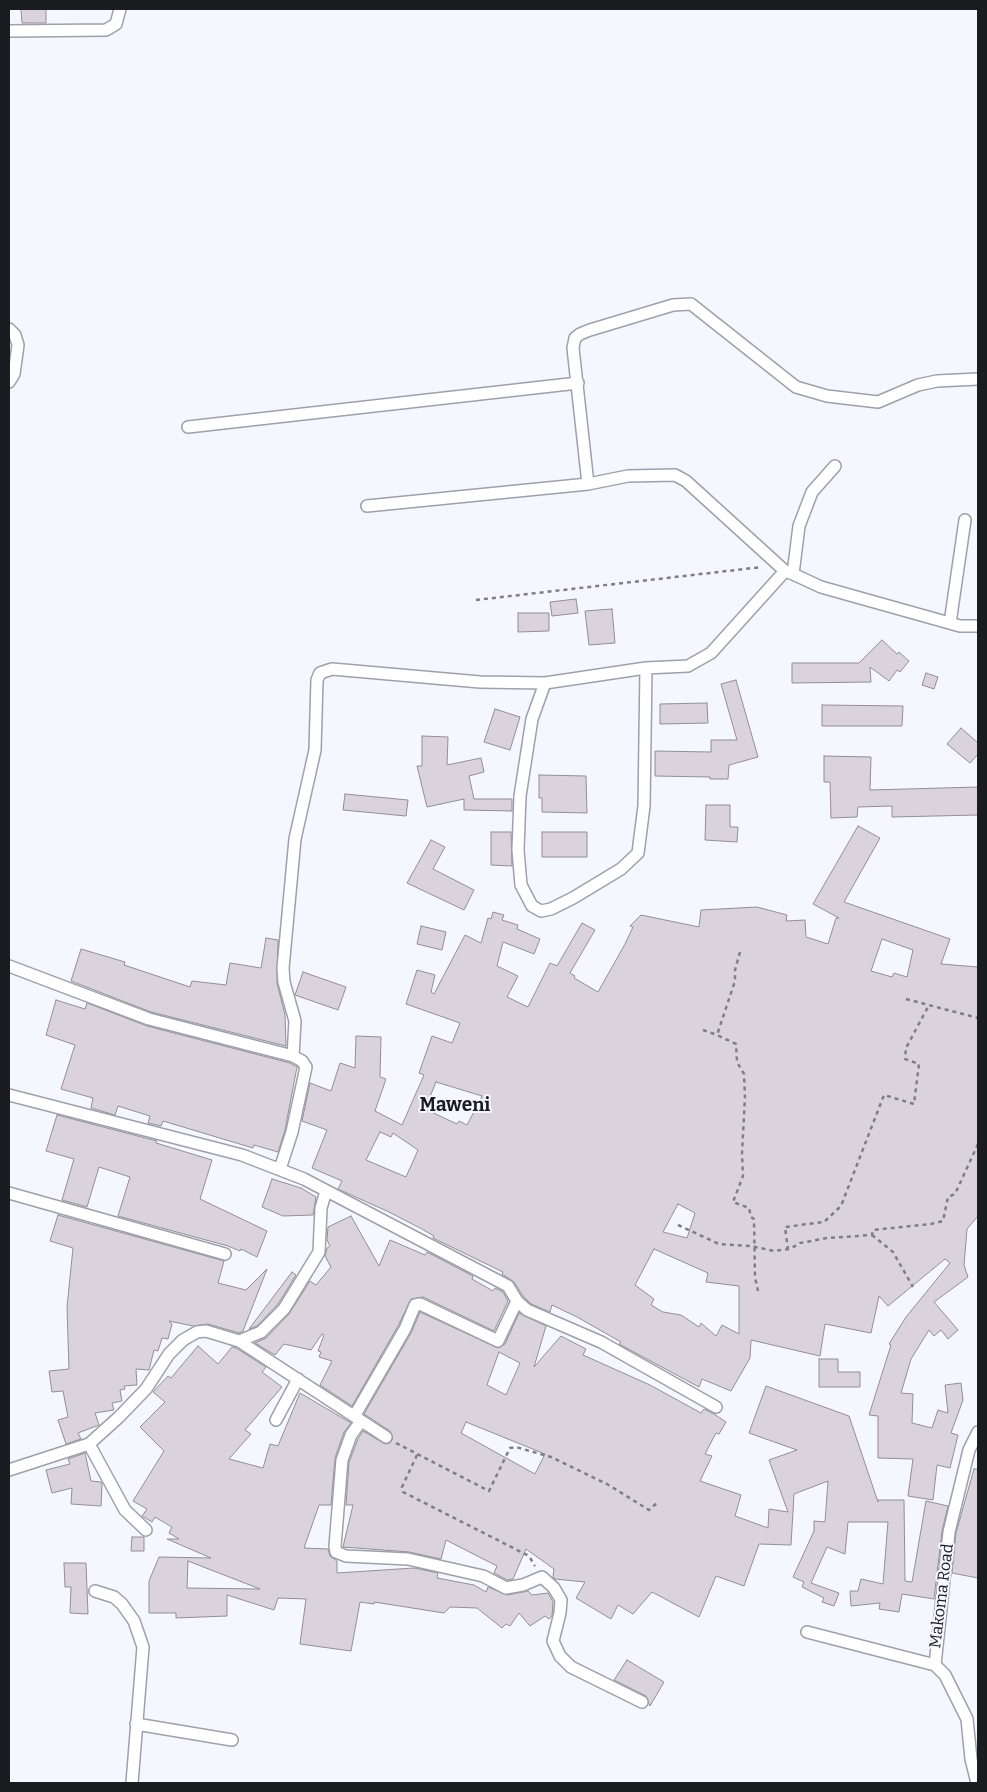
<!DOCTYPE html>
<html>
<head>
<meta charset="utf-8">
<style>
	body { margin:0 }
	#map { position:relative; width:987px; height:1792px; overflow:hidden; background:#f4f7fd; font-family:Bitter,serif }
	canvas { display:block }
	.frame { position:absolute; inset:0; border:10px solid #1a1c20; pointer-events:none }
</style>
</head>
<body>
<div id="map">
<canvas width="987" height="1792"></canvas>
<div class="frame"></div>
</div>
<script>
const c = document.querySelector('canvas').getContext('2d');
c.lineJoin = 'round';
function fill(path, color) { c.fillStyle = color; c.fill(path, 'evenodd'); }
const shape = rows => new Path2D(rows.map(r => 'M' + r).join(''));
function stroke(path, color, width, dash) { c.strokeStyle = color; c.lineWidth = width; c.lineCap = dash ? 'butt' : 'round'; c.setLineDash(dash || []); c.stroke(path); }
function write(font, color, halo, rows, align = 'center') {
  c.font = font + ' Bitter,serif'; c.lineWidth = 4; c.setLineDash([]); c.textBaseline = 'middle'; c.strokeStyle = halo; c.fillStyle = color; for (const [text, x, y, turn = 0] of rows) {
    c.save(); c.translate(x, y); c.rotate((+turn || 0) * Math.PI / 180); c.textAlign = isNaN(turn) ? turn : align; if (halo) c.strokeText(text, 0, 0); c.fillText(text, 0, 0); c.restore();
  }
}
const building = shape([
	[21,9,46,9,46,23,22,23,21,9],
	[576,599,578,613,552,616,550,602,576,599],
	[612,609,615,643,589,645,585,611,612,609],
	[518,613,549,613,549,631,518,632,518,613],
	[882,640,897,654,899,652,909,661,900,672,897,670,889,681,870,667,871,682,792,683,792,663,859,663,882,640],
	[926,673,938,677,934,689,922,685,926,673],
	[736,680,758,757,729,765,728,779,710,779,710,777,655,776,655,751,711,752,711,740,737,740,721,684,736,680],
	[707,703,708,723,660,724,660,704,707,703],
	[822,705,903,706,902,726,822,726,822,705],
	[495,709,520,717,510,750,484,742,495,709],
	[961,728,978,743,978,754,970,763,947,744,961,728],
	[422,736,448,737,447,765,481,758,484,772,469,776,474,799,512,799,512,811,464,810,464,799,427,807,417,766,422,766,422,736],
	[824,756,871,757,870,790,978,787,978,815,892,817,892,806,858,807,857,817,831,818,830,782,824,782,824,756],
	[539,775,586,776,587,813,542,812,542,798,539,798,539,775],
	[345,794,408,800,406,816,343,810,345,794],
	[706,805,730,805,730,827,738,827,737,842,705,840,706,805],
	[858,826,880,838,844,902,950,939,941,964,978,967,978,1216,967,1229,964,1265,968,1277,934,1302,958,1330,948,1339,941,1330,934,1336,929,1330,911,1359,901,1393,913,1394,912,1423,932,1428,938,1410,948,1413,945,1385,961,1383,963,1400,951,1433,958,1435,950,1468,937,1465,933,1500,908,1496,913,1459,878,1458,878,1416,869,1415,891,1345,889,1344,906,1317,950,1263,945,1259,888,1306,879,1296,871,1333,825,1324,820,1356,751,1340,750,1358,731,1391,702,1379,699,1387,619,1344,621,1342,577,1317,552,1305,550,1312,531,1304,523,1296,514,1282,502,1274,503,1272,433,1238,434,1236,420,1228,389,1212,338,1189,342,1181,312,1168,327,1130,302,1121,310,1083,331,1091,340,1063,355,1068,356,1036,381,1037,380,1077,386,1079,375,1111,402,1125,424,1075,419,1073,432,1036,452,1043,460,1023,406,1004,417,970,435,975,431,992,434,994,465,935,481,943,488,918,491,919,493,912,504,915,502,920,518,925,517,929,540,939,534,954,503,942,497,966,518,976,507,997,528,1007,550,963,557,966,582,923,595,930,570,973,575,976,574,978,598,992,625,944,633,927,630,926,641,915,699,927,701,910,757,907,787,915,786,921,805,920,806,937,828,944,836,918,839,918,813,904,858,826],
	[882,939,913,950,907,977,894,973,892,977,871,971,882,939],
	[436,1082,482,1096,467,1125,459,1121,457,1124,425,1109,436,1082],
	[380,1132,391,1137,393,1133,418,1150,406,1177,366,1160,380,1132],
	[678,1204,695,1213,687,1238,663,1232,678,1204],
	[654,1249,708,1273,706,1282,739,1286,739,1334,722,1325,716,1336,701,1323,699,1327,681,1315,663,1312,651,1305,654,1299,635,1285,654,1249],
	[491,832,511,832,512,866,491,865,491,832],
	[542,832,587,832,587,857,542,857,542,832],
	[431,840,445,847,433,869,474,890,464,910,407,883,431,840],
	[421,926,446,932,442,950,417,944,421,926],
	[266,938,278,940,277,983,285,1015,286,1046,151,1012,71,981,81,949,125,962,124,965,190,987,192,981,226,985,230,963,261,968,266,938],
	[303,972,346,987,338,1010,295,995,303,972],
	[56,1000,85,1009,87,1003,147,1026,290,1063,297,1067,285,1130,278,1152,254,1145,253,1148,163,1121,161,1126,148,1123,150,1116,118,1106,115,1115,91,1108,93,1098,61,1089,75,1045,46,1035,56,1000],
	[57,1115,157,1141,156,1143,212,1160,200,1199,267,1231,257,1257,241,1249,240,1251,228,1246,118,1216,130,1177,99,1167,87,1207,62,1200,74,1159,46,1151,57,1115],
	[272,1179,301,1188,316,1197,313,1215,283,1216,262,1207,272,1179],
	[58,1215,224,1261,218,1283,246,1290,267,1269,243,1331,239,1333,208,1324,193,1326,169,1321,172,1324,168,1339,162,1338,158,1351,154,1350,149,1370,136,1369,137,1385,124,1386,125,1389,120,1390,122,1401,112,1403,114,1410,95,1413,99,1425,78,1433,81,1439,66,1444,58,1420,68,1417,63,1391,52,1392,49,1371,69,1369,67,1307,73,1248,50,1241,58,1215],
	[351,1216,379,1266,390,1240,425,1255,427,1252,473,1276,472,1279,493,1291,495,1288,503,1292,508,1301,494,1331,423,1297,411,1299,398,1326,352,1406,320,1385,332,1361,319,1357,321,1352,318,1351,324,1335,322,1334,311,1350,284,1344,275,1355,255,1343,266,1338,289,1314,310,1281,316,1285,331,1267,325,1256,327,1248,330,1246,327,1240,328,1227,351,1216],
	[292,1272,296,1275,278,1304,257,1326,249,1329,292,1272],
	[420,1312,498,1348,505,1344,519,1313,546,1326,534,1367,561,1336,586,1349,583,1355,650,1385,701,1413,704,1409,714,1414,726,1422,719,1434,716,1433,705,1454,712,1456,700,1481,741,1495,735,1516,768,1528,769,1509,788,1512,769,1460,797,1450,749,1433,766,1386,849,1416,878,1502,878,1500,904,1500,905,1581,912,1582,926,1501,948,1506,942,1531,934,1599,902,1594,899,1612,879,1609,880,1603,851,1606,850,1591,858,1591,861,1579,883,1584,888,1522,848,1522,845,1554,827,1547,811,1583,839,1593,834,1606,822,1602,824,1598,802,1587,804,1582,793,1577,814,1531,814,1521,825,1522,828,1481,794,1494,791,1545,759,1544,744,1586,716,1576,699,1617,652,1592,633,1614,618,1605,611,1619,576,1598,585,1582,555,1579,553,1577,554,1569,526,1549,513,1579,507,1580,494,1573,497,1566,446,1540,441,1559,409,1552,343,1547,353,1505,346,1505,349,1462,358,1439,363,1431,385,1444,390,1443,393,1438,390,1431,364,1414,411,1333,420,1312],
	[499,1352,520,1363,506,1395,487,1385,499,1352],
	[466,1422,545,1454,535,1474,461,1433,466,1422],
	[198,1346,218,1364,232,1347,236,1348,266,1367,262,1372,282,1387,245,1430,251,1434,229,1459,263,1468,270,1444,278,1446,300,1393,351,1423,344,1432,335,1458,331,1505,319,1505,304,1548,328,1549,330,1556,337,1561,337,1573,414,1568,438,1573,437,1578,474,1585,486,1592,488,1587,507,1595,528,1591,532,1595,548,1593,553,1602,552,1616,549,1619,545,1616,530,1626,519,1613,510,1626,506,1624,502,1628,477,1608,450,1607,444,1613,374,1602,374,1604,360,1602,351,1651,300,1644,306,1599,278,1598,274,1610,227,1595,227,1616,176,1618,176,1613,149,1613,149,1581,159,1557,211,1558,167,1539,179,1539,169,1533,172,1527,155,1517,152,1522,142,1516,147,1509,133,1501,164,1451,140,1427,165,1402,153,1392,168,1376,171,1378,198,1346],
	[188,1561,260,1589,187,1588,188,1561],
	[819,1359,838,1359,838,1372,860,1372,860,1387,819,1387,819,1359],
	[85,1453,91,1481,101,1482,102,1484,101,1506,71,1504,72,1488,52,1493,46,1470,70,1464,68,1459,85,1453],
	[974,1469,978,1469,978,1578,952,1573,956,1533,974,1469],
	[132,1537,144,1537,144,1551,131,1551,132,1537],
	[64,1563,86,1563,88,1614,70,1613,71,1587,65,1587,64,1563],
	[627,1660,664,1682,650,1706,646,1696,614,1680,627,1660]
]);
const path = shape([
	[476,600,762,567],
	[740,952,735,970,735,981,717,1035,736,1044,737,1062,744,1074,745,1097,742,1153,743,1176,733,1202,749,1208,751,1217,754,1219,755,1277,758,1291],
	[906,999,978,1018],
	[703,1030,717,1035],
	[678,1225,719,1244,751,1246,774,1251,790,1249,800,1243,827,1238,872,1235,873,1230,931,1224,943,1221,948,1197,955,1194,978,1144],
	[872,1235,893,1252,913,1287],
	[788,1250,785,1227,824,1222,841,1206,884,1095,914,1104,919,1064,905,1059,906,1048,929,1005],
	[396,1443,489,1491,510,1448,516,1447,551,1457,607,1484,649,1510,658,1502],
	[417,1455,402,1487,403,1492,529,1556,535,1566]
]);
const street = shape([
	[9,31,106,30,116,24,120,9],
	[9,329,15,335,18,345,14,374,9,382],
	[188,427,578,383],
	[588,484,573,348,575,338,580,334,590,330,673,305,691,304,796,387,827,396,878,402,918,385,937,381,978,379],
	[367,506,588,484,628,476,675,475,686,481,785,571,793,574,821,587,960,626,978,626],
	[793,574,799,526,812,492,835,466],
	[950,623,965,520],
	[646,668,644,806,638,853,621,869,573,898,551,909,541,911,532,906,521,885,518,850,520,796,532,719,545,683,646,668,688,666,711,653,785,571],
	[9,966,149,1019,293,1056,302,1061,306,1067,292,1132,280,1169],
	[293,1056,295,1021,284,982,283,968,295,839,315,750,317,680,320,673,332,669,480,682,545,683],
	[9,1095,242,1155,304,1179,508,1286,517,1301,527,1310,601,1342,716,1407],
	[9,1193,225,1254],
	[239,1341,386,1437],
	[355,1415,405,1329,415,1305,420,1304,498,1341,517,1301],
	[276,1420,298,1379],
	[361,1421,351,1435,342,1460,335,1546,336,1552,346,1556,408,1559,483,1576,506,1588,523,1585,542,1577,554,1588,561,1600,560,1613,553,1641,560,1656,571,1667,642,1702],
	[9,1470,89,1444],
	[146,1530,125,1510,89,1444,119,1417,146,1389,169,1354,183,1340,197,1332,206,1331,239,1341,261,1332,284,1309,319,1252,321,1208,326,1191],
	[95,1591,114,1597,122,1604,134,1621,143,1647,132,1783],
	[807,1632,935,1665],
	[136,1724,232,1740],
	[977,1783,971,1759,967,1719,945,1675,935,1665,949,1532,969,1450,978,1432]
]);
const streetNames = [
	["Makoma Road",942,1596,-83]
];
const quarterNames = [
	["Maweni",455,1106]
];
fill(building, '#dbd3dc');
stroke(building, '#948d95', 1);
stroke(street, '#9ca1ab', 14);
stroke(path, '#7d7f84', 2.5, [4, 4]);
stroke(street, '#fff', 11);
write('16px', '#1a1c20', '#f4f7fd', streetNames);
write('bold 19px', '#1a1c20', '#f4f7fd', quarterNames);
</script>
</body>
</html>
